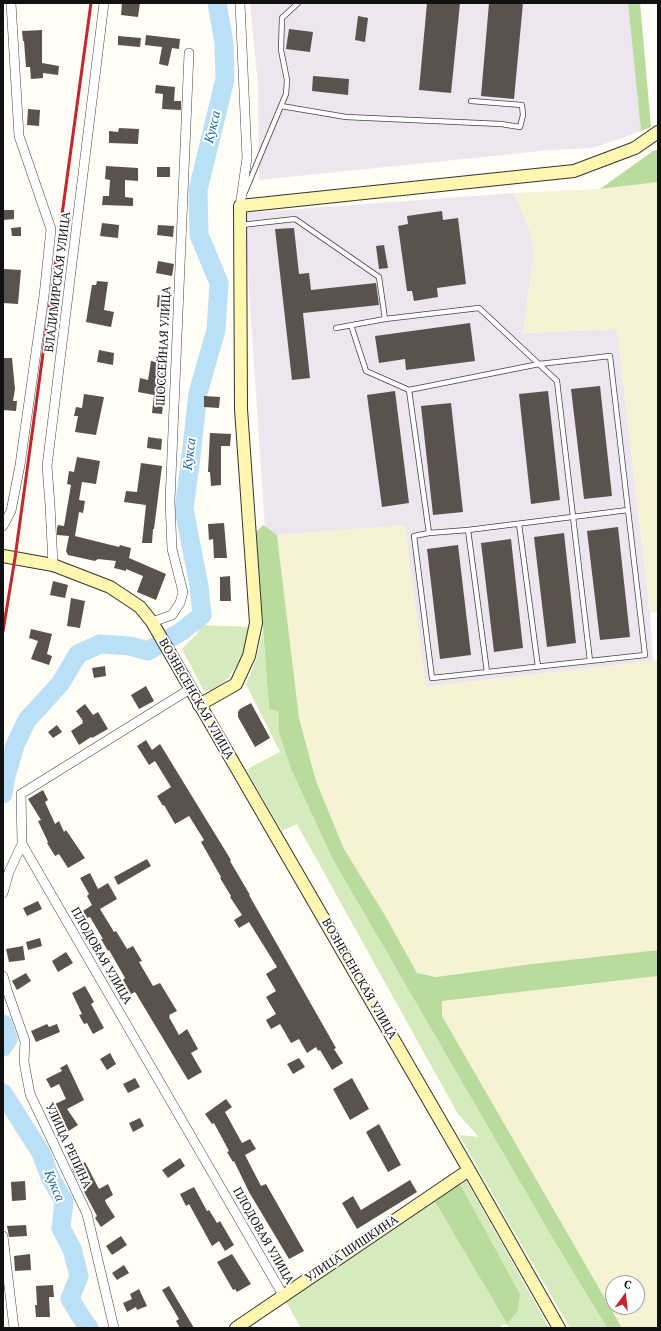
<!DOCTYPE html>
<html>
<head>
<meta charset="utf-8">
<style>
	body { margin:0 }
	#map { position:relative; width:661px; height:1331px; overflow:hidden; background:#fffdf5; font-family:"PT Serif",serif }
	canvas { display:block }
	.frame { position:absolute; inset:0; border:4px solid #111; pointer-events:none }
	.north { position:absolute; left:605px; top:1275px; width:40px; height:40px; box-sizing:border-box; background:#fff; border:1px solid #a0a0a0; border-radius:50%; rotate:15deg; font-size:11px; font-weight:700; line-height:16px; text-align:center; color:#111 }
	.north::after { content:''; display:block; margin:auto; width:14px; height:18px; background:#c4262e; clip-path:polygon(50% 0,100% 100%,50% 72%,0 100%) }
</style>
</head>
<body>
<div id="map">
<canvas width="661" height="1331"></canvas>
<div class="frame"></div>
<div class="north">С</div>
</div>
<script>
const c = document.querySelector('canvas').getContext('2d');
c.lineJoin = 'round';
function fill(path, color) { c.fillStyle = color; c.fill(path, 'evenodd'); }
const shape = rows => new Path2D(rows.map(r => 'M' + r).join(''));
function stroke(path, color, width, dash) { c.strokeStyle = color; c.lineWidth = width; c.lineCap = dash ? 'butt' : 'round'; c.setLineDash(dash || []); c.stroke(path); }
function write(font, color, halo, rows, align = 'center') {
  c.font = font + ' "PT Serif",serif'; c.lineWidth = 4; c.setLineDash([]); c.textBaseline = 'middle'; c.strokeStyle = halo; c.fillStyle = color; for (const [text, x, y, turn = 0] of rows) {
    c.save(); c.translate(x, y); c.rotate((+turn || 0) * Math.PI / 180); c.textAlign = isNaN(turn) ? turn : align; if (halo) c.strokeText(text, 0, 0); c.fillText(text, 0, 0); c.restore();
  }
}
const industrial = shape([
	[250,3,628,3,641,131,593,148,551,150,259,180,258,86],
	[514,193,530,231,534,253,523,333,617,329,650,613,653,661,425,687,405,526,277,535,265,528,244,213]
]);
const farmland = shape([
	[658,182,658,612,650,613,617,329,523,333,534,253,530,231,514,193,600,189],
	[405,525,426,687,658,660,658,950,532,964,436,977,417,973,386,917,344,849,316,781,299,718,277,535],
	[658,976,658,1328,622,1328,442,1016,442,1001],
	[613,1283,637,1283,637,1307,613,1307]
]);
const green = shape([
	[202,625,250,627,242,658,225,682,212,690,204,691,182,649,196,635],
	[263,630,269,709,279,712,279,733,291,769,332,858,549,1232,607,1328,570,1328,513,1230,459,1135,479,1137,458,1114,297,824,282,831,248,773,249,768,280,752,246,684,256,660],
	[466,1180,549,1328,509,1328,506,1324,498,1328,301,1328,284,1298,434,1200,507,1324,520,1294,459,1182]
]);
const forest = shape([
	[628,3,640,3,651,127,641,131],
	[658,150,658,182,600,189,653,151],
	[263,525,277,535,299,718,316,781,344,849,386,917,417,973,436,977,532,964,658,950,658,976,442,1001,442,1016,622,1328,607,1328,549,1232,332,858,291,769,279,733,279,712,269,709,256,532],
	[459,1182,520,1294,518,1310,507,1324,434,1200]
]);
const river = shape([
	[3,794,6,776,15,745,27,720,60,684,78,654,100,644,130,646,148,651,182,631,202,615,199,586,184,509,191,456,198,393,216,330,219,283,199,235,198,190,225,79,224,43,217,3],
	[3,1024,8,1039,3,1047],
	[3,1093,41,1153,50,1177,64,1201,61,1228,72,1249,79,1276,70,1299,83,1320,89,1328]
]);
const building = shape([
	[122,3,140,3,138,17,121,15],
	[427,3,460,3,451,93,419,90],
	[489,3,523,3,514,99,481,96],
	[358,16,368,18,365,42,355,40],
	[289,29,313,32,310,52,286,49],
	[42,30,42,63,59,66,58,75,43,73,43,78,31,79,30,67,26,67,24,41,23,41,22,31],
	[146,35,180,39,179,49,172,48,168,66,159,64,162,47,145,45],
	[118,36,141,38,140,47,118,45],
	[313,76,349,79,348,95,312,91],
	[156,85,175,87,174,101,181,101,181,110,162,109,163,94,155,93],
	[28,109,40,110,39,126,27,125],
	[119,128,139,129,138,144,109,143,109,131,118,132],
	[106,166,138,168,138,181,125,180,125,197,133,198,133,206,102,205,103,196,109,196,110,180,105,179],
	[157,167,170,167,170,177,157,177],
	[3,210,14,210,14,219,3,220],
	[442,211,443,220,458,218,466,284,437,288,438,297,414,301,412,291,407,291,398,226,408,224,407,216],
	[102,223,119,225,118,238,100,236],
	[158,225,174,226,173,237,157,235],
	[21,227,21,236,12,236,11,228],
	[294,228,299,274,309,273,311,290,376,283,379,305,303,313,310,378,292,380,275,229],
	[384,245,388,268,379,269,376,246],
	[158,261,174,264,172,276,156,273],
	[4,269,21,270,18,304,3,303],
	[97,281,108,282,104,310,114,312,111,327,86,322,92,285,96,285],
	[158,295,172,297,171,308,157,307],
	[470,323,475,361,406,370,405,359,379,363,375,336],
	[99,350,114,353,113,365,97,362],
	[159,352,168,353,164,382,166,382,162,414,152,413,154,395,138,392,140,378,148,380,151,361,158,362],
	[3,358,12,358,15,389,13,401,17,401,16,411,3,410],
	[600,386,612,496,584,499,571,389],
	[395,391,409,503,382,507,367,395],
	[548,391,560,500,531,504,519,394],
	[84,394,104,397,96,435,75,432,78,416,74,416,76,407,82,408],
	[204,396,220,397,219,408,204,407],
	[451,403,463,512,433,515,421,406],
	[210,433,231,434,230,446,221,446,221,485,211,486,210,472,208,472],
	[148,437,162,439,161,450,147,448],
	[77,457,100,461,96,484,82,482,79,500,85,501,83,513,79,512,75,536,119,547,120,545,131,548,129,558,166,574,156,600,137,592,143,576,126,569,126,571,114,568,116,561,98,559,95,561,68,555,66,551,69,536,57,535,57,528,58,525,64,526,71,485,67,484,69,471,74,472],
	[141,463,162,466,154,529,153,529,152,543,142,543,146,505,124,502,126,491,137,492],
	[224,523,227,558,214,558,213,539,209,540,208,524],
	[618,527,630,637,600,640,587,531],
	[564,533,576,643,547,647,534,537],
	[511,539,523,648,494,652,481,543],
	[458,545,471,655,440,659,427,549],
	[230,576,231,601,220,601,220,577],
	[53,581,68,585,65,598,50,595],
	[71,598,85,601,80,628,67,626],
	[31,629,52,634,47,654,52,656,49,665,31,659,38,641,29,638],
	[105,666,106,676,94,678,92,668],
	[146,686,154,701,139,709,131,695],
	[251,703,270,738,255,747,238,717,238,712,240,709],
	[85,704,93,715,98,712,108,729,92,738,91,737,79,745,71,731,83,723,82,721,83,721,76,711],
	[57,725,62,732,53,738,48,732],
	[146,740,152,750,160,744,231,860,230,861,250,895,249,895,336,1048,334,1049,343,1063,332,1070,320,1050,318,1051,316,1047,307,1053,299,1039,291,1043,280,1024,271,1029,266,1020,276,1014,266,997,276,991,266,974,277,967,249,922,239,928,234,920,242,915,230,897,231,896,220,878,221,877,201,842,204,840,189,816,175,824,164,805,163,806,157,796,171,787,155,761,149,765,137,746],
	[43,790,48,800,45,802,55,824,59,821,64,832,66,830,85,858,68,868,59,854,55,856,47,843,48,842,38,821,41,820,28,799],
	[147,859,151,866,118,885,114,877],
	[90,873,98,889,108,883,117,899,100,909,114,932,116,931,127,949,133,946,142,961,139,962,153,986,160,983,177,1011,169,1015,170,1016,169,1017,179,1035,187,1029,198,1049,191,1053,202,1072,188,1080,135,992,131,994,123,980,125,978,109,950,108,951,101,939,103,939,90,917,87,918,83,911,92,905,87,896,89,894,80,878],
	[38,901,42,909,27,916,23,908],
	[40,938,42,946,28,950,26,942],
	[23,946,25,960,9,962,6,949],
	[66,952,73,963,58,972,52,961],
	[26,973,31,981,17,990,12,981],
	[85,986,94,1002,91,1004,104,1028,93,1034,87,1023,84,1024,79,1015,82,1014,72,993],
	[47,1024,49,1027,57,1024,60,1032,36,1042,31,1031],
	[110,1053,116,1064,107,1070,100,1059],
	[299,1058,305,1067,293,1074,287,1064],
	[67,1064,84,1100,67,1109,78,1125,64,1134,56,1122,48,1107,66,1099,59,1084,51,1088,46,1079,62,1071,60,1068],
	[135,1078,140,1087,128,1093,123,1084],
	[352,1078,369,1109,350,1120,333,1089],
	[226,1099,232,1107,225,1112,242,1143,250,1139,256,1149,245,1155,261,1186,266,1184,304,1251,289,1259,249,1192,234,1161,233,1162,227,1152,229,1151,214,1123,212,1124,205,1114],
	[140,1118,144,1126,133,1132,129,1123],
	[379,1124,401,1165,388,1172,366,1132],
	[180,1158,185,1166,168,1178,162,1170],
	[85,1162,99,1189,108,1184,113,1195,105,1200,106,1203,115,1217,101,1227,95,1218,97,1216,72,1169],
	[410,1180,417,1192,357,1229,342,1203,353,1196,361,1210],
	[25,1181,26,1200,12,1201,11,1182],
	[194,1187,207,1211,209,1210,217,1223,220,1221,234,1245,225,1251,219,1241,212,1246,189,1204,186,1206,180,1194],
	[26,1225,27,1236,9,1237,7,1226],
	[121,1236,127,1245,112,1255,106,1246],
	[30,1254,31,1270,15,1271,14,1256],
	[232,1254,251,1284,237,1292,235,1289,233,1290,217,1262],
	[124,1265,129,1273,117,1280,112,1273],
	[53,1285,54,1297,49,1297,50,1317,36,1317,35,1305,37,1305,36,1286],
	[169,1286,194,1328,180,1328,176,1321,179,1319,162,1290],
	[139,1289,147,1306,137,1310,136,1307,127,1312,123,1303,132,1299,130,1294]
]);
const lane = shape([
	[281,106,346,117,501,124,520,127,523,115,522,105,471,101],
	[245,192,286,94,287,80,281,50,282,18,298,3],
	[241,225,295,219,379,277,385,319],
	[351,325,366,371,409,390,539,364,610,356,628,510,645,655,432,678,414,536,429,533,468,530,628,510],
	[336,328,385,319,479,308,557,381,590,661],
	[409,390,429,533],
	[519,524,538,667],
	[468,530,487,672]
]);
const street = shape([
	[240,206,247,158,240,3],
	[3,526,11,511,20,465,44,296,51,229,19,136,11,3],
	[53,565,50,505,47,466,104,3],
	[152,622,172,615,180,603,183,592,172,549,170,501,189,53],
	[190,689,21,794,22,844,283,1295],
	[3,893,9,872,22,844],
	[3,976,7,990,25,1041,24,1062,30,1094,87,1214,114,1328],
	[3,1236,14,1328]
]);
const secondary = shape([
	[3,556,53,565,110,587,140,607,152,622,469,1170,559,1328],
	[199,705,236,684,249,656,256,623,241,409,240,206,574,171,635,148,658,132],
	[236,1328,469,1170]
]);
const rail = shape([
	[3,631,15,558,91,3]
]);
const streetNames = [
	["ВЛАДИМИРСКАЯ УЛИЦА",58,282,-83],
	["ШОССЕЙНАЯ УЛИЦА",164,346,-87],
	["ВОЗНЕСЕНСКАЯ УЛИЦА",196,699,60],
	["ПЛОДОВАЯ УЛИЦА",101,956,60],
	["ВОЗНЕСЕНСКАЯ УЛИЦА",359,979,60],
	["УЛИЦА РЕПИНА",68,1146,65],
	["ПЛОДОВАЯ УЛИЦА",263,1236,60],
	["УЛИЦА ШИШКИНА",352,1249,-34]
];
const waterNames = [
	["Кукса",213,127,-76],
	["Кукса",190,454,-83],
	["Кукса",54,1186,67]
];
fill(industrial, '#eee6ef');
fill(farmland, '#f6f3d4');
fill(green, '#d5ebbd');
fill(forest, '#b9dc9c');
stroke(river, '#b9e0f7', 19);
fill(building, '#5a524d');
stroke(lane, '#444', 6);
stroke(street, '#444', 10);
stroke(secondary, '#333', 14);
stroke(lane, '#fff', 4.5);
stroke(street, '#fff', 9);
stroke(secondary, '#fff6b0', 12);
stroke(rail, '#c4262e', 3);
write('12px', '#111', '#fff', streetNames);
write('italic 13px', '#1768a6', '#fff', waterNames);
</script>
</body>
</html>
